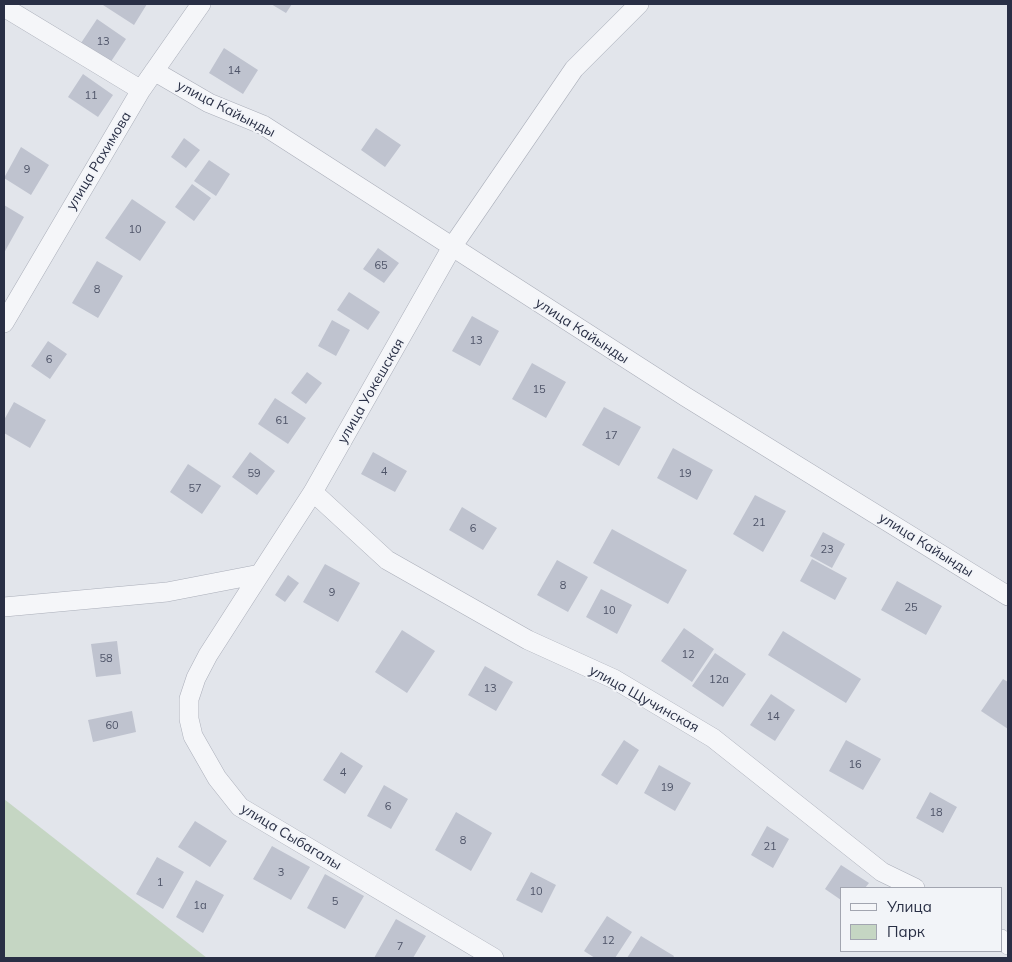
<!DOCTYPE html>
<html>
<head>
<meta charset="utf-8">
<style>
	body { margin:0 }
	#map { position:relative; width:1012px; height:962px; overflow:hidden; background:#e2e5eb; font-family:Mulish,sans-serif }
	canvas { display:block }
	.frame { position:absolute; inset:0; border:5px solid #292f45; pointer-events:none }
	.legend { position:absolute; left:840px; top:887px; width:162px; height:65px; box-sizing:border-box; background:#f2f4f8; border:1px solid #a2a5b0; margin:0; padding:6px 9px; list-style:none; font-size:15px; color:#292f45 }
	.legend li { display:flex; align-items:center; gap:10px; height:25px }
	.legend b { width:25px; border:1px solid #a2a5b0 }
</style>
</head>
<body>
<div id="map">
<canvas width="1012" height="962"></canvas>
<div class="frame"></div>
<ul class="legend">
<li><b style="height:6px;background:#f5f6f9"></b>Улица</li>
<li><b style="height:14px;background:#c5d6c3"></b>Парк</li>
</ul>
</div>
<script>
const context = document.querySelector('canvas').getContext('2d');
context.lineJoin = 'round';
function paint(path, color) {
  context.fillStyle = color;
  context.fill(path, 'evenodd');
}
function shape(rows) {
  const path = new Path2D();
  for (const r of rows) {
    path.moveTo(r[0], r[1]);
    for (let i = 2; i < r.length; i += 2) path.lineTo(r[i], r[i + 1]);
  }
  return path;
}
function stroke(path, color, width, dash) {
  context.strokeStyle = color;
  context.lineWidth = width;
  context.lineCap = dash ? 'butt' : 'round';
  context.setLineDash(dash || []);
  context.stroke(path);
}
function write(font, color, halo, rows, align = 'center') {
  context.font = font + ' Mulish,sans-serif';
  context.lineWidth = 4;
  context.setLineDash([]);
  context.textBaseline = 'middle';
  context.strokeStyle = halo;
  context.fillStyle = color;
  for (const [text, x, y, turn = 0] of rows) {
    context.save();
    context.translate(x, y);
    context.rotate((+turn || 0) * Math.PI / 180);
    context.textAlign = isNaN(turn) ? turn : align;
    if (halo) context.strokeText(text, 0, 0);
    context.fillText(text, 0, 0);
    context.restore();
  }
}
const green = shape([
	[4,799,207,958,4,958]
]);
const building = shape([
	[104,4,147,4,134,25,103,5],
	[271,4,292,4,286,13],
	[97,19,126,39,108,66,79,46],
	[224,48,258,70,243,94,209,73],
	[83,74,113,95,98,117,68,97],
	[376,128,401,145,385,167,361,150],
	[184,138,200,150,186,168,171,157],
	[21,147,49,165,31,195,4,178],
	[209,160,230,174,216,196,194,181],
	[192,184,211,198,194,221,175,207],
	[132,199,166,222,140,261,105,238],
	[4,205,24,217,4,253],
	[378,248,399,263,384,283,363,269],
	[97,261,123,276,98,318,72,303],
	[349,292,380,312,368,330,337,310],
	[472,316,499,331,480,366,452,351],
	[332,320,350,330,336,356,318,346],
	[48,341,67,354,50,379,31,366],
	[532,363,566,382,546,418,512,399],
	[307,372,322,383,306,404,291,393],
	[275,398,306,418,288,444,258,424],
	[14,402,46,420,30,448,4,433,4,420],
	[604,407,641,427,619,466,582,445],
	[673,448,713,470,697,500,657,478],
	[250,452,275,471,257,495,232,477],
	[373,452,407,471,395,492,361,474],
	[188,464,221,486,202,514,170,492],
	[755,495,786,511,763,552,733,534],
	[462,507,497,528,483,550,449,530],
	[612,529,687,570,668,604,593,563],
	[823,532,845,544,832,568,810,556],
	[812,559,847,578,835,600,800,581],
	[557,560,588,577,568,612,537,595],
	[325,564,360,583,338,622,303,602],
	[288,575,299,583,285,602,275,595],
	[897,581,942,606,926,635,881,610],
	[601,589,632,605,617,634,586,617],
	[684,628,714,649,692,682,661,661],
	[402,630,435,651,407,693,375,672],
	[783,631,861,679,846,703,768,655],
	[117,641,121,674,96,677,91,644],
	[715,653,746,674,723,707,692,686],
	[485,666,513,682,496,711,468,695],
	[1003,679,1008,682,1008,729,981,711],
	[771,694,795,710,775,741,750,725],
	[132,711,136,732,93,742,88,720],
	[624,740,639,750,617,785,601,775],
	[846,740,881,759,863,790,829,771],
	[341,752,363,766,345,794,323,780],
	[659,765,691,783,675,811,644,793],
	[384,785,408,799,391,829,367,816],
	[930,792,957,807,943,833,916,818],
	[456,812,492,833,471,871,435,850],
	[195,821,227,841,210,867,178,847],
	[767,826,789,839,773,868,751,855],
	[272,846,310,867,291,900,253,879],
	[157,857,184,872,163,909,136,894],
	[841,865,869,883,865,888,841,888,841,900,825,889],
	[531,872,556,885,542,913,516,900],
	[325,874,364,896,345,929,307,908],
	[196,880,224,895,203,933,176,917],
	[607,916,632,932,615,958,595,958,584,951],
	[396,919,426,936,413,958,374,958],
	[641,936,674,956,673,958,627,958]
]);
const minor = shape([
	[4,7,141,90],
	[154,71,209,103,263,125,686,397,1008,596],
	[4,323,141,90,201,4],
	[313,492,387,560,528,640,614,679,713,738,882,872,915,888],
	[260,574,208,655,196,678,189,699,189,719,193,736,217,778,240,807,494,958],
	[4,607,167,592,260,574,313,492,452,247,574,69,639,4],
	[1001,939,1008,945]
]);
const numberNames = [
	["13",103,42],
	["14",234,71],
	["11",91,96],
	["9",27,170],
	["10",135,230],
	["65",381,266],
	["8",97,290],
	["13",476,341],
	["6",49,360],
	["15",539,390],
	["61",282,421],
	["17",611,436],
	["4",384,472],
	["59",254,474],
	["19",685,474],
	["57",195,489],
	["21",759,523],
	["6",473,529],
	["23",827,550],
	["8",563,586],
	["9",332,593],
	["25",911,608],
	["10",609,611],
	["12",688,655],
	["58",106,659],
	["12а",719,680],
	["13",490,689],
	["14",773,717],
	["60",112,726],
	["16",855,765],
	["4",343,773],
	["19",667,788],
	["6",388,807],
	["18",936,813],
	["8",463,841],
	["21",770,847],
	["3",281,873],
	["1",160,883],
	["10",536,892],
	["5",335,902],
	["1а",200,906],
	["12",608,941],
	["7",400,947]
];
const streetNames = [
	["улица Кайынды",226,109,27],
	["улица Рахимова",99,161,-59],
	["улица Кайынды",582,331,33],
	["улица Уокешская",371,391,-60],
	["улица Кайынды",926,545,32],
	["улица Щучинская",644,699,29],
	["улица Сыбагалы",291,837,31]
];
paint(green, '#c5d6c3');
paint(building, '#bfc3cf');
stroke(minor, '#aaaeb9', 20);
stroke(minor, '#f5f6f9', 19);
write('11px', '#4e5468', null, numberNames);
write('14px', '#292f45', '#f2f4f8', streetNames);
</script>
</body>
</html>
